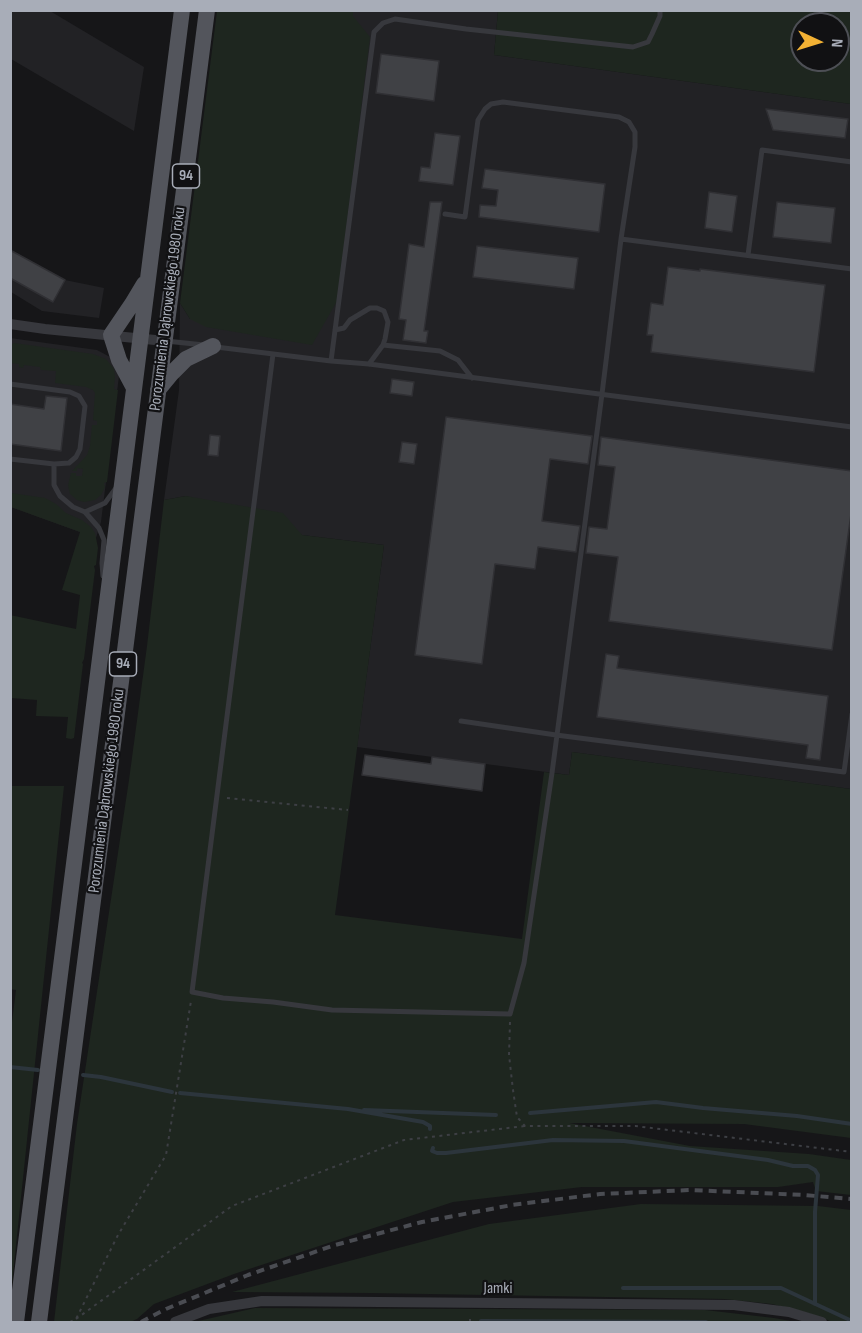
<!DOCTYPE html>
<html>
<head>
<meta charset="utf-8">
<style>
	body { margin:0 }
	#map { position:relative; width:862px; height:1333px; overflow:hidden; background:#161618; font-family:"Sofia Sans Condensed",sans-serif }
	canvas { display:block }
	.frame { position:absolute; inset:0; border:12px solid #a8adb8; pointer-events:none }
	.north { position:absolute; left:790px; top:12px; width:60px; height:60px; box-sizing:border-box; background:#111113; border:2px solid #4d4f55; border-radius:50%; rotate:94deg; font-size:16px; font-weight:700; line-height:24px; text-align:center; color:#a8adb8 }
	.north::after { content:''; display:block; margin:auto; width:21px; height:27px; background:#f2b134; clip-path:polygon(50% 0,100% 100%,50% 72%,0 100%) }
</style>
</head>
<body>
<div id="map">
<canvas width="862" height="1333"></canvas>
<div class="frame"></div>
<div class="north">N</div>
</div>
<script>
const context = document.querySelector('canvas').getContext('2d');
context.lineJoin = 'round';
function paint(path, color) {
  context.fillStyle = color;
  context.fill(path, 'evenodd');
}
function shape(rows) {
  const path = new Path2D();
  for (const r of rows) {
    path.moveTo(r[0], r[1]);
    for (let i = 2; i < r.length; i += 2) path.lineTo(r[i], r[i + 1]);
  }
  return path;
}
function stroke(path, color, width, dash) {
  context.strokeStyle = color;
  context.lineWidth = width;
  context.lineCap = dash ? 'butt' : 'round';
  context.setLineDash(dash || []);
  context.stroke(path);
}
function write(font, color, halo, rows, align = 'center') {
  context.font = font + ' "Sofia Sans Condensed",sans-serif';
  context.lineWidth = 4.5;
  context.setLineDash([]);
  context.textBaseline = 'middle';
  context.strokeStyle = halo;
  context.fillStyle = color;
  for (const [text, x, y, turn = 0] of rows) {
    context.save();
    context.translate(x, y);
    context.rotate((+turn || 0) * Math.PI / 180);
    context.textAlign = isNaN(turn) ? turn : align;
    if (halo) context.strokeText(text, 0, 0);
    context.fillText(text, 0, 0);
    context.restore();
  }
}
const built = shape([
	[11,10,50,11,144,67,134,131,11,59],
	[353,11,498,11,494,55,851,104,851,789,572,752,569,775,357,747,384,545,302,535,186,496,164,500,179,390,180,303,190,319,352,16],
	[11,250,65,280,104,288,99,318,42,311,11,292],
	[10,338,97,350,110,357,119,376,101,522,95,541,80,532,11,507]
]);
const green = shape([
	[217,11,353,11,353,16,370,37,337,301,312,345,206,327,190,319,180,303],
	[498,11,851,11,851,104,494,55],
	[802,24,838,24,838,60,802,60],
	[14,343,93,354,106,359,114,369,115,377,114,389,118,390,107,482,104,483,105,487,101,495,95,500,84,502,77,500,70,494,68,485,71,473,76,473,76,476,82,476,83,469,77,468,77,471,72,471,87,455,90,446,92,425,97,425,97,421,93,420,95,393,93,390,86,387,55,383,56,371,41,370,40,367,24,365,23,368,19,367,19,364,11,363,11,345],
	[11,493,45,498,56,504,66,513,82,520,91,527,95,533,98,548,96,565,94,566,95,570,84,659,82,663,83,664,74,738,71,739,66,738,68,717,36,716,37,700,11,698,10,615,76,629,80,595,62,590,80,532,11,507],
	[186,496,283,513,302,535,384,545,335,915,522,939,544,772,569,775,572,752,851,789,851,1138,744,1124,569,1123,690,1146,809,1154,851,1160,851,1195,816,1191,813,1182,778,1187,582,1187,453,1202,234,1274,154,1304,137,1319,130,1322,54,1322,77,1124,129,780,147,646,164,500],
	[11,786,64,786,11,1293,10,1038,16,990,10,989],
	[641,1204,818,1206,851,1210,851,1322,833,1322,808,1313,772,1304,724,1299,369,1293,232,1292,489,1224],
	[255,1308,705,1310,774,1318,796,1322,194,1322]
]);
const stream = shape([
	[10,1067,38,1070],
	[83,1075,101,1077,172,1092],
	[180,1093,348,1109,423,1122,430,1126,430,1129],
	[364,1110,496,1115],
	[530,1113,656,1102,703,1108,797,1116,852,1124],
	[433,1148,432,1151,437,1153,446,1153,553,1140,624,1141,768,1160,793,1166,808,1166,815,1170,818,1175,815,1212,815,1304],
	[623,1288,781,1288,852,1321],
	[481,1321,706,1322]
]);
const building = shape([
	[381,54,439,61,434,101,376,93,381,54],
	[766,109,848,119,845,138,773,130,766,109],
	[435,133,460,136,453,185,419,181,421,167,430,168,435,133],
	[485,169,605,184,599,232,479,217,480,205,496,206,498,190,482,188,485,169],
	[709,192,737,196,732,232,705,228,709,192],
	[430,202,442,202,424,331,428,331,426,343,403,340,406,320,399,319,409,244,424,247,430,202],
	[777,202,835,208,831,243,773,237,777,202],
	[477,246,578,258,574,289,473,277,477,246],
	[10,250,65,280,53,302,10,278,10,250],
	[668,267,700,271,700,269,825,285,814,372,651,352,653,335,647,335,651,303,663,305,668,267],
	[392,379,414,382,412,396,390,393,392,379],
	[46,396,67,398,61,451,10,444,10,404,44,409,46,396],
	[446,417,592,436,588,464,550,459,542,521,580,526,576,552,538,547,535,569,495,564,482,664,415,655,446,417],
	[210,435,220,436,218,456,208,455,210,435],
	[601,437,852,471,852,507,832,650,609,621,618,557,586,553,589,527,607,529,615,467,598,465,601,437],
	[402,442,417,444,414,464,399,462,402,442],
	[606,654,619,656,617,668,828,696,820,760,806,758,808,745,597,717,606,654],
	[365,755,431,764,432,757,485,764,482,791,362,775,365,755]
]);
const path = shape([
	[227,798,348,810],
	[510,1022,509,1055,513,1090,517,1117,525,1126,635,1126,852,1152],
	[76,1319,232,1206,404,1140,525,1126],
	[70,1322,76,1319,118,1235,166,1155,191,1001],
	[470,1322,470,1316]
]);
const service = shape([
	[445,214,465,217,478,120,485,109,491,104,503,102,619,117,629,122,635,132,635,147,621,239,852,269],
	[748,255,762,150,852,162],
	[335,330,344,328,350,320,370,308,377,308,384,311,388,322,385,339,383,345,369,364],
	[166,341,204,345],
	[383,345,440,351,458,360,472,378],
	[216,347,331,361,369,364,852,427],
	[273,354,192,992,223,998,273,1002,332,1010,510,1014,524,963,552,773,602,394,621,239],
	[331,361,374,32,383,23,395,19,466,29,633,47,648,42,652,34,660,16,660,10],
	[10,384,70,392,79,396,85,406,80,449,76,457,69,463,54,464],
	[10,459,54,464,54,485,60,496,73,507,85,512,99,528,104,540,102,563,103,576],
	[85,512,105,503,116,488],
	[461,721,556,735,844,772,852,714]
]);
const minor = shape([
	[10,324,45,329,165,341],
	[175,1322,209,1309,262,1301,734,1305,789,1312,822,1322]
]);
const primary = shape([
	[134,388,119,360,111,335,132,304,144,284],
	[158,390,172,373,186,359,213,346],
	[16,1322,182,10],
	[39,1322,207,10]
]);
const rail = shape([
	[141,1322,166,1309,248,1275,335,1245,422,1222,512,1205,600,1194,691,1190,804,1195,852,1199]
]);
const shields = [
	[186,176,27],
	[123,664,27]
];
const shieldNames = [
	["94",186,176],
	["94",123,664]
];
const streetNames = [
	["Porozumienia Dąbrowskiego 1980 roku",168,309,-83],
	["Porozumienia Dąbrowskiego 1980 roku",107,791,-83],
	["Jamki",498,1289]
];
paint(built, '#222225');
paint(green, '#1e261f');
stroke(stream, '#2c353c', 4);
paint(building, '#404145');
stroke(building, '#303034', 1.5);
stroke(path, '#3d3f44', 2, [3, 4.5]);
stroke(service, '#37383d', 5);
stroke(minor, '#37383d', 10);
stroke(primary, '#53555c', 16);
stroke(rail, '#4a4c52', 4, [8, 6]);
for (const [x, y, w] of shields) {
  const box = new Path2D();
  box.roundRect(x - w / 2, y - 12, w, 24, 4.5);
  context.fillStyle = '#111113';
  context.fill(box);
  stroke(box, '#a8adb8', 1.5);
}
write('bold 15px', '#a8adb8', null, shieldNames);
write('16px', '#a8adb8', '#111113', streetNames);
</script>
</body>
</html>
